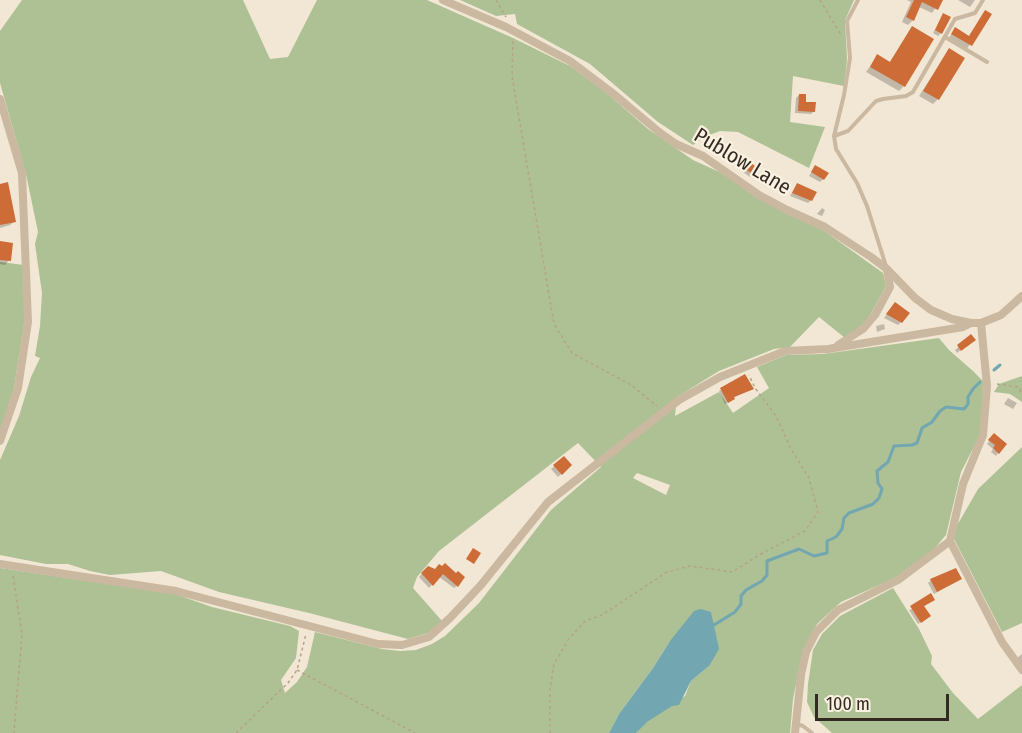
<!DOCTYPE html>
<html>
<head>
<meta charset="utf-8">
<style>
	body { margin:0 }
	#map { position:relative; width:1022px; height:733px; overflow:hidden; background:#f2e7d4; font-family:"Fira Sans Condensed",sans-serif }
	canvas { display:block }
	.scale { position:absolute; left:815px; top:694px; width:134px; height:27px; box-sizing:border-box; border:3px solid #332a24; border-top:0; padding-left:8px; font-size:18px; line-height:21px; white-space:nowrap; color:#332a24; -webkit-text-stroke:4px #faf1e0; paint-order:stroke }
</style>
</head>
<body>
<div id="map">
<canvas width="1022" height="733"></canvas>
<div class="scale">100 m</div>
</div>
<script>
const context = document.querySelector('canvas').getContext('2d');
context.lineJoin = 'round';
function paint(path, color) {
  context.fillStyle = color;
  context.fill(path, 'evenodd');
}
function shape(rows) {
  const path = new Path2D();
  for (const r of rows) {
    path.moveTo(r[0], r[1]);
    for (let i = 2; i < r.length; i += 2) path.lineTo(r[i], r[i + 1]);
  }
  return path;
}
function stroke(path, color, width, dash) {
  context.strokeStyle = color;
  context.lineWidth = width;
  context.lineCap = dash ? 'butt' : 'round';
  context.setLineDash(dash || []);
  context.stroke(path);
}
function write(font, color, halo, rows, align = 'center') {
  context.font = font + ' "Fira Sans Condensed",sans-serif';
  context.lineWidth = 4.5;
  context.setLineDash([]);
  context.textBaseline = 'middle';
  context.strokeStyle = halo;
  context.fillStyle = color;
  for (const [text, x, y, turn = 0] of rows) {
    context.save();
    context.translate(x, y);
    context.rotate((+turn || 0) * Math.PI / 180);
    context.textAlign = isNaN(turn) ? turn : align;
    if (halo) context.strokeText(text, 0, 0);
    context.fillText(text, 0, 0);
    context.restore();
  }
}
const green = shape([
	[22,0,243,0,270,59,288,57,317,0,427,0,513,38,570,66,609,95,648,129,693,160,726,175,783,212,823,230,883,273,886,286,867,321,845,338,819,317,790,347,774,349,719,371,677,397,675,416,719,392,733,413,769,388,757,367,786,355,823,354,939,338,949,350,973,371,983,381,982,420,980,435,961,472,946,535,934,549,895,578,841,602,817,624,803,650,793,699,790,733,636,733,646,722,685,696,691,681,709,666,670,641,653,668,619,714,609,733,0,733,0,568,175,594,212,607,290,626,299,631,296,658,281,680,285,693,297,682,307,667,315,632,382,649,400,651,416,650,432,644,445,636,479,603,551,510,601,467,578,443,439,551,417,577,413,588,442,621,428,633,408,639,309,613,219,592,161,571,110,575,90,571,68,564,46,564,0,555,0,460,19,416,31,377,40,358,35,356,40,326,42,293,35,244,38,232,26,174,0,83,0,31],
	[637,473,670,485,666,495,633,478],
	[460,0,854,0,845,20,847,60,844,86,793,76,790,122,825,127,809,168,738,132,720,131,704,137,693,145,658,122,590,64,517,24,515,14,496,16],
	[0,262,24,265,24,324,14,388,0,431],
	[1022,376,1022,402,1010,394,994,392,999,384],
	[1022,447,1022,623,1002,632,954,539,955,529,978,489],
	[893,588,919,629,932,656,931,664,953,693,978,719,1022,685,1022,733,832,733,814,717,807,702,808,684,813,650,822,634,840,616]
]);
const water = shape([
	[701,609,711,612,719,649,709,666,691,681,679,705,672,706,647,722,636,733,609,733,619,714,653,668,670,641,694,611]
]);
const shadow = shape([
	[907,0,941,0,932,13,919,7,913,20,908,25,902,22,911,2],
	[958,0,975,0,970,7],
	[986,12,990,15,966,50,948,39,955,29,968,37],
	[943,15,941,33,938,36,933,33],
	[912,28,904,86,899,91,866,72,877,56,889,63],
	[949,50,938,99,933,104,919,96],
	[799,95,804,103,814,111,811,114,795,113,796,98],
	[743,164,757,169,750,177,739,169],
	[815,166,823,179,820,182,809,176],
	[797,184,811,200,808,203,790,196],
	[0,185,15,221,10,225,0,228],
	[822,208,825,210,822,216,817,214],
	[0,243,9,260,5,265,0,264],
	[892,307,901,322,898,325,884,318],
	[884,324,885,329,877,332,876,326],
	[971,336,971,342,957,353,955,350],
	[745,376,752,389,733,398,731,401,725,404,719,391],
	[1008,398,1017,403,1013,409,1004,404],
	[994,435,998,453,996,456,991,452,993,449,987,444],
	[564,458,570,465,558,477,551,469],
	[428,567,435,571,442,568,457,586,454,588,439,577,429,588,419,577],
	[960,579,934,594,928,583,931,580],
	[931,602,923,607,926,618,918,624,909,610],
	[1022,654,1022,666,1017,658]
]);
const stream = shape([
	[994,370,1000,365],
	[714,625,735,612,741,604,741,596,746,590,762,581,767,575,767,561,799,549,814,556,827,553,827,541,836,537,842,529,844,518,849,513,873,504,879,498,882,489,878,483,877,471,888,462,894,446,912,445,917,443,922,428,932,422,940,411,946,407,964,409,968,404,968,397,973,389,980,382]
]);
const building = shape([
	[914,0,943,0,938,10,922,2,914,21,906,17],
	[985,10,992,14,972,46,951,34,955,27,969,36],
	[943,13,951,17,942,34,935,30],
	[912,26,934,39,905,87,870,67,877,54,890,62],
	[949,48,965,58,939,100,923,91],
	[799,94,806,94,806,102,816,102,815,112,798,111],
	[746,159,759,169,754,175,741,166],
	[815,165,829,173,824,180,811,172],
	[8,182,16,222,0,225,0,184],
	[797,183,817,192,812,201,792,193],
	[0,241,13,243,11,261,0,260],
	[895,302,910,313,902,323,886,314],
	[971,334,976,340,961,351,957,345],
	[745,374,754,389,734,397,735,399,728,403,720,388],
	[994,433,1007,444,999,454,993,448,995,445,988,440],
	[564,456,572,465,562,475,553,465],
	[473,548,481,553,474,564,466,559],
	[445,563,456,573,458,571,465,577,458,587,443,574,433,586,421,573,428,566,435,569,439,564,442,566],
	[956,568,962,579,937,592,930,579],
	[931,593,935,600,924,606,931,616,921,623,910,606]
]);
const path = shape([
	[496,0,506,17],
	[820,0,841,35],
	[513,41,512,76,554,324,572,353,631,385,657,406],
	[997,384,1018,387,1022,394],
	[13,576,22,634,14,733],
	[297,670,415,733],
	[236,733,288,683,297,670,306,634],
	[550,733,550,690,554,664,568,640,585,621,602,615,667,572,690,566,732,572,761,554,805,531,818,512,809,478,791,449,776,416,755,388,749,375]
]);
const service = shape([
	[858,0,847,21,850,58,844,95,834,136,836,149,857,183,867,206,886,266],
	[945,37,987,62],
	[834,136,848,131,876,101,883,99,906,96,913,92,955,19,975,13,983,0],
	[797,724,803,726,812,733]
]);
const minor = shape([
	[443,0,506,27,570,61,615,95,659,132,676,144,703,156,759,195,787,210,825,227,871,257,887,269,915,298,931,310,952,319,971,323,981,323,1001,315,1022,296],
	[0,99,22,173,28,322,18,388,0,441],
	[838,345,863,329,875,315,890,287,887,270],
	[950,541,1002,642,1022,670],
	[0,564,176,591,378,644,402,645,429,637,450,618,481,585,548,502,679,400,720,377,785,351,828,349,963,327,971,323],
	[795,733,801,675,806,652,816,632,838,610,898,580,950,541,963,484,983,435,987,386,981,323]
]);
const streetNames = [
	["Publow Lane",742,162,31]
];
paint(green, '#adc194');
paint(water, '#72a6b0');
paint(shadow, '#0003');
stroke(stream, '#72a6b0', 3);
paint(building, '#cd6c37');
stroke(path, '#b6a28a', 1.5, [3, 3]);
stroke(service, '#cab8a0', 4);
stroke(minor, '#cab8a0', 8);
write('21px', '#332a24', '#faf1e0', streetNames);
</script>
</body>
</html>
